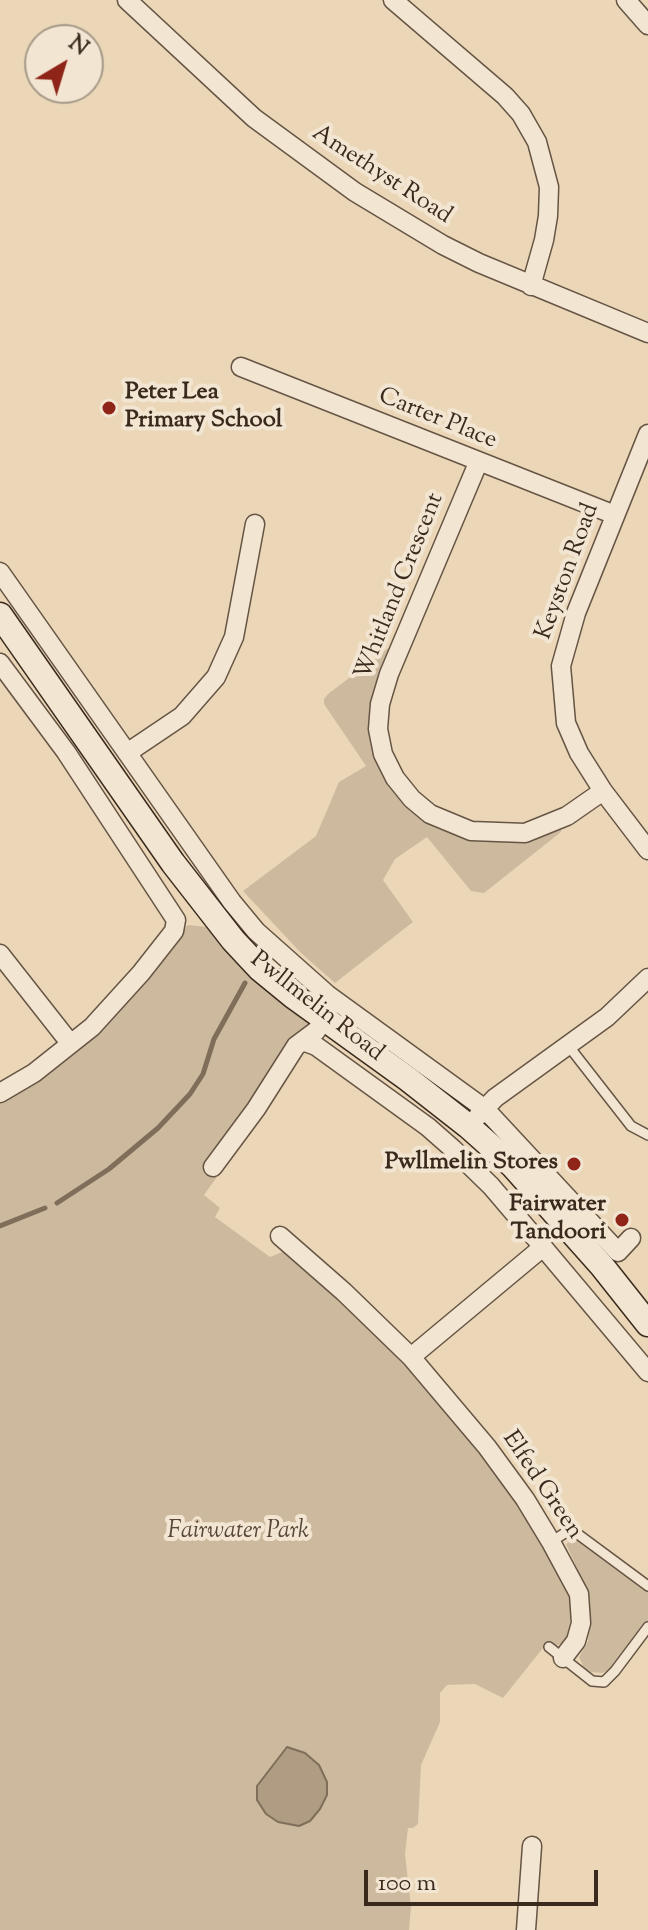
<!DOCTYPE html>
<html>
<head>
<meta charset="utf-8">
<style>
	body { margin:0 }
	#map { position:relative; width:648px; height:1930px; overflow:hidden; background:#ebd7b8; font-family:"Sorts Mill Goudy",serif }
	canvas { display:block }
	.north { position:absolute; left:24px; top:24px; width:80px; height:80px; box-sizing:border-box; background:#f2e5d1; border:2px solid #a89a89; border-radius:50%; rotate:38deg; font-size:22px; font-weight:700; line-height:32px; text-align:center; color:#3a2a1d }
	.north::after { content:''; display:block; margin:auto; width:28px; height:36px; background:#8f2418; clip-path:polygon(50% 0,100% 100%,50% 72%,0 100%) }
	.scale { position:absolute; left:364px; top:1870px; width:234px; height:36px; box-sizing:border-box; border:4px solid #3a2a1d; border-top:0; padding-left:10px; font-size:24px; line-height:28px; white-space:nowrap; color:#3a2a1d; -webkit-text-stroke:6px #f2e5d1; paint-order:stroke }
</style>
</head>
<body>
<div id="map">
<canvas width="648" height="1930"></canvas>
<div class="north">N</div>
<div class="scale">100 m</div>
</div>
<script>
const context = document.querySelector('canvas').getContext('2d');
context.lineJoin = 'round';
function paint(path, color) {
  context.fillStyle = color;
  context.fill(path, 'evenodd');
}
function shape(rows) {
  const path = new Path2D();
  for (const r of rows) {
    path.moveTo(r[0], r[1]);
    for (let i = 2; i < r.length; i += 2) path.lineTo(r[i], r[i + 1]);
  }
  return path;
}
function stroke(path, color, width, dash) {
  context.strokeStyle = color;
  context.lineWidth = width;
  context.lineCap = dash ? 'butt' : 'round';
  context.setLineDash(dash || []);
  context.stroke(path);
}
function write(font, color, halo, rows, align = 'center') {
  context.font = font + ' "Sorts Mill Goudy",serif';
  context.lineWidth = 8;
  context.setLineDash([]);
  context.textBaseline = 'middle';
  context.strokeStyle = halo;
  context.fillStyle = color;
  for (const [text, x, y, turn = 0] of rows) {
    context.save();
    context.translate(x, y);
    context.rotate((+turn || 0) * Math.PI / 180);
    context.textAlign = isNaN(turn) ? turn : align;
    if (halo) context.strokeText(text, 0, 0);
    context.fillText(text, 0, 0);
    context.restore();
  }
}
const green = shape([
	[407,634,378,729,412,799,472,831,561,819,561,832,484,893,471,891,427,837,395,859,383,880,413,922,335,983,301,953,243,891,316,836,339,782,366,766,324,704,324,699,328,694],
	[188,925,207,927,238,960,306,1018,310,1025,212,1169,219,1174,204,1195,220,1208,215,1217,270,1257,287,1250,395,1347,487,1456,564,1577,573,1605,567,1640,555,1647,547,1643,503,1698,475,1684,447,1685,440,1693,440,1722,421,1765,418,1824,413,1828,408,1828,405,1854,411,1907,409,1930,0,1930,0,1093,34,1073],
	[575,1538,648,1591,648,1620,611,1669,602,1673,591,1672,584,1668,579,1657,588,1641,590,1610,588,1592,566,1544]
]);
const water = shape([
	[287,1747,305,1753,319,1765,327,1782,327,1795,320,1809,310,1821,299,1826,278,1822,266,1814,257,1800,257,1786,287,1747]
]);
const stream = shape([
	[57,1203,109,1169,158,1128,190,1094,203,1074,214,1039,245,983],
	[0,1226,45,1208]
]);
const lane = shape([
	[567,1044,631,1126,648,1135],
	[551,1542,571,1529,648,1586],
	[549,1647,592,1681,604,1682,615,1671,648,1627]
]);
const street = shape([
	[127,0,254,118,355,192,443,245,479,263,648,333],
	[393,0,505,96,521,114,537,142,549,187,548,216,544,240,531,286],
	[626,0,648,25],
	[241,367,615,515],
	[648,434,576,613,561,666,566,723,579,753,603,791,648,850],
	[478,463,389,674,380,704,378,729,383,754,395,778,412,799,430,814,471,831,525,833,567,816,603,791],
	[0,572,232,902,256,931,328,995,485,1109,618,1252,631,1238],
	[0,663,66,752,176,920,174,931,141,973,92,1027,34,1073,0,1093],
	[127,753,182,716,216,677,234,637,255,524],
	[0,954,70,1043],
	[305,1042,316,1046,428,1127,453,1149,491,1186,543,1247,648,1372],
	[478,1116,495,1098,607,1017,648,978],
	[213,1167,256,1109,296,1046,316,1031,325,1019],
	[280,1236,344,1292,411,1357,487,1447,525,1499,551,1542,579,1594,581,1623,576,1641,563,1658],
	[411,1357,543,1247],
	[526,1930,532,1846]
]);
const secondary = shape([
	[0,615,173,863,233,940,260,969,293,996,408,1079,468,1126,513,1166,602,1266,648,1324]
]);
const markers = [
	[109,408,8,"#8f2418"],
	[574,1164,8,"#8f2418"],
	[622,1220,8,"#8f2418"]
];
const streetNames = [
	["Amethyst Road",381,176,33],
	["Carter Place",437,420,22],
	["Keyston Road",569,572,-70],
	["Whitland Crescent",401,587,-68],
	["Pwllmelin Road",316,1008,38],
	["Elfed Green",541,1486,56]
];
const poiNames = [
	["Peter Lea",125,394,"left"],
	["Primary School",125,422,"left"],
	["Pwllmelin Stores",558,1164],
	["Fairwater",606,1206],
	["Tandoori",606,1234]
];
const parkNames = [
	["Fairwater Park",238,1533]
];
paint(green, '#cdba9e');
paint(water, '#af9c83');
stroke(water, '#806e5a', 2);
stroke(stream, '#806e5a', 5);
stroke(lane, '#654', 12);
stroke(street, '#654', 21);
stroke(secondary, '#3a2a1d', 27);
stroke(lane, '#f2e5d1', 9);
stroke(street, '#f2e5d1', 18);
stroke(secondary, '#f2e5d1', 24);
for (const [x, y, r, color] of markers) {
  const dot = new Path2D();
  dot.arc(x, y, r, 0, 2 * Math.PI);
  context.fillStyle = color;
  context.fill(dot);
  stroke(dot, '#f2e5d1', 3);
}
write('24px', '#3a2a1d', '#f2e5d1', streetNames);
write('bold 24px', '#3a2a1d', '#f2e5d1', poiNames, 'right');
write('italic 24px', '#574737', '#f2e5d1', parkNames);
</script>
</body>
</html>
